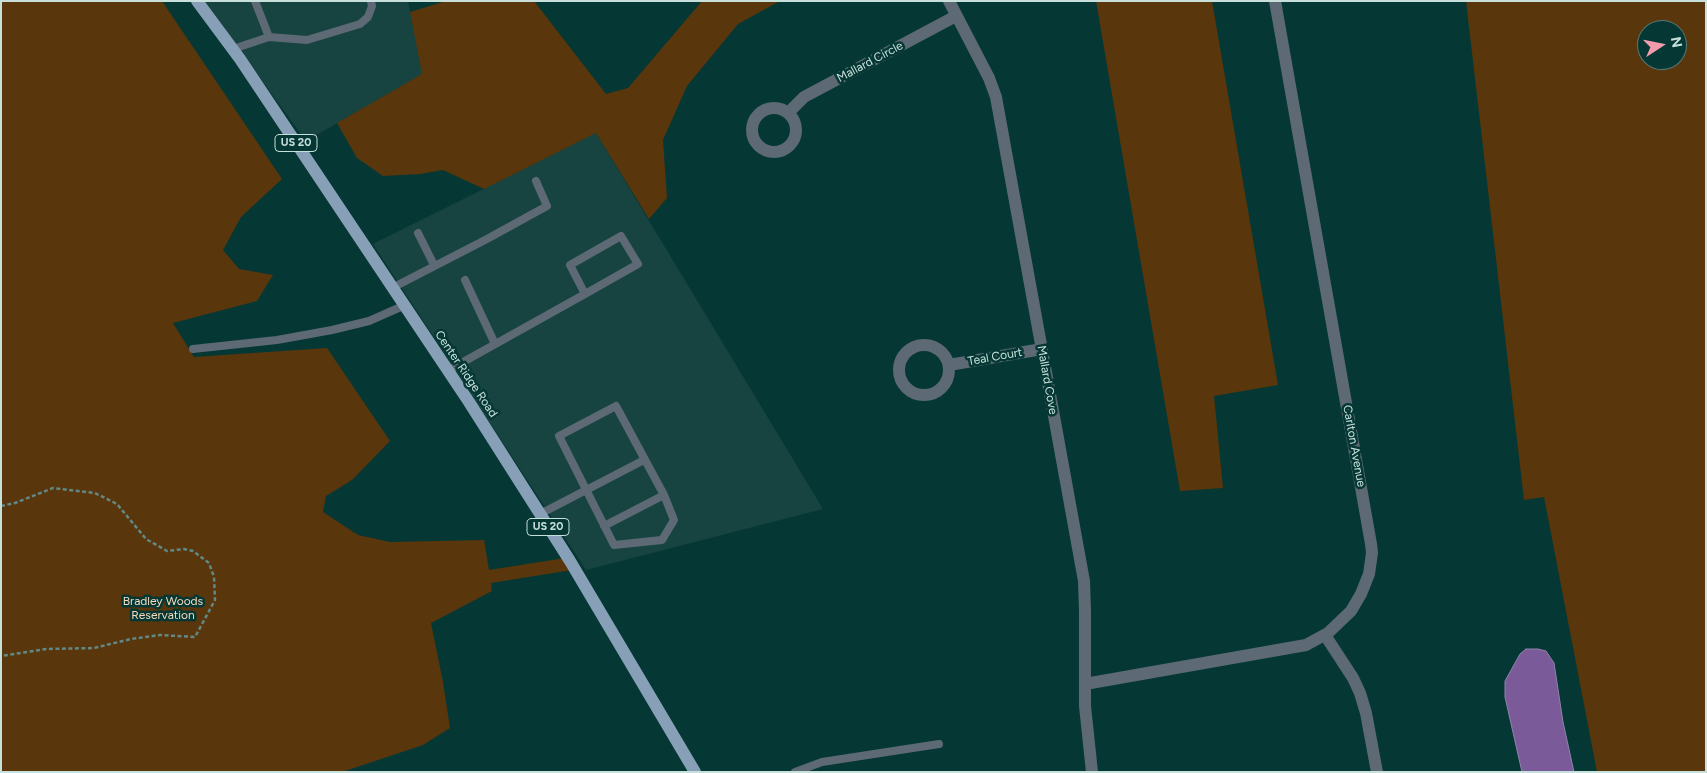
<!DOCTYPE html>
<html>
<head>
<meta charset="utf-8">
<style>
	body { margin:0 }
	#map { position:relative; width:1707px; height:773px; overflow:hidden; background:#053834; font-family:Figtree,sans-serif }
	canvas { display:block }
	.frame { position:absolute; inset:0; border:2px solid #c8e0dc; pointer-events:none }
	.north { position:absolute; left:1637px; top:20px; width:50px; height:50px; box-sizing:border-box; background:#053834; border:1px solid #537b77; border-radius:50%; rotate:79deg; font-size:14px; font-weight:700; line-height:20px; text-align:center; color:#c8e0dc }
	.north::after { content:''; display:block; margin:auto; width:18px; height:22px; background:#f39aac; clip-path:polygon(50% 0,100% 100%,50% 72%,0 100%) }
</style>
</head>
<body>
<div id="map">
<canvas width="1707" height="773"></canvas>
<div class="frame"></div>
<div class="north">N</div>
</div>
<script>
const context = document.querySelector('canvas').getContext('2d');
context.lineJoin = 'round';
function paint(path, color) {
  context.fillStyle = color;
  context.fill(path, 'evenodd');
}
function shape(rows) {
  const path = new Path2D();
  for (const r of rows) {
    if (r.length === 3) {
      path.moveTo(r[0] + r[2], r[1]);
      path.arc(r[0], r[1], r[2], 0, 2 * Math.PI);
      continue;
    }
    path.moveTo(r[0], r[1]);
    for (let i = 2; i < r.length; i += 2) path.lineTo(r[i], r[i + 1]);
  }
  return path;
}
function stroke(path, color, width, dash) {
  context.strokeStyle = color;
  context.lineWidth = width;
  context.lineCap = dash ? 'butt' : 'round';
  context.setLineDash(dash || []);
  context.stroke(path);
}
function write(font, color, halo, rows, align = 'center') {
  context.font = font + ' Figtree,sans-serif';
  context.lineWidth = 5;
  context.setLineDash([]);
  context.textBaseline = 'middle';
  context.strokeStyle = halo;
  context.fillStyle = color;
  for (const [text, x, y, turn = 0] of rows) {
    context.save();
    context.translate(x, y);
    context.rotate((+turn || 0) * Math.PI / 180);
    context.textAlign = isNaN(turn) ? turn : align;
    if (halo) context.strokeText(text, 0, 0);
    context.fillText(text, 0, 0);
    context.restore();
  }
}
const built = shape([
	[204,1,408,1,423,74,306,141],
	[596,133,823,509,586,570,373,244]
]);
const green = shape([
	[1,1,162,1,282,179,241,217,223,250,239,269,273,275,257,301,173,323,194,357,327,348,390,441,352,480,326,496,323,512,358,535,390,542,484,540,489,570,565,558,572,570,491,583,492,591,431,623,443,682,450,728,423,745,342,772,1,772],
	[446,1,534,1,606,94,628,88,702,1,780,1,738,24,687,86,663,140,667,198,649,219,596,133,484,189,443,170,420,174,383,176,357,158,337,123,422,74,410,12],
	[1096,1,1212,1,1278,385,1214,396,1223,488,1180,491],
	[1466,1,1706,1,1706,772,1597,772,1544,497,1524,500],
	[1647,30,1677,30,1677,60,1647,60]
]);
const water = shape([
	[1526,649,1538,649,1546,651,1554,663,1563,722,1574,772,1522,772,1505,697,1505,681,1520,654,1526,649]
]);
const path = shape([
	[1,506,15,503,53,488,95,493,117,504,146,539,167,551,184,549,193,551,209,563,214,577,215,600,195,637,160,635,131,639,94,648,46,649,1,656]
]);
const lane = shape([
	[255,1,269,37],
	[233,49,269,37,307,40,360,24,368,17,372,6,371,1],
	[418,233,434,265],
	[465,280,495,344],
	[392,288,487,239,547,206,536,181],
	[193,349,277,340,332,330,369,321,403,306],
	[447,371,585,294,638,264,621,236,570,265,585,294],
	[616,406,664,495,674,520,662,540,614,545,559,436,616,406],
	[540,514,644,460],
	[604,526,664,495],
	[795,772,822,762,939,744]
]);
const street = shape([
	[949,1,989,78,996,97,1084,581,1085,610,1085,706,1092,772],
	[774,130,22],
	[788,113,804,97,956,16],
	[924,370,25],
	[949,365,1042,349],
	[1325,635,1353,678,1360,693,1366,713,1377,772],
	[1085,684,1306,645,1328,633,1351,611,1361,594,1369,574,1372,553,1371,544,1275,1]
]);
const primary = shape([
	[197,1,240,59,469,402,570,561,695,772]
]);
const shields = [
	[296,143,42],
	[548,527,42]
];
const shieldNames = [
	["US 20",296,143],
	["US 20",548,527]
];
const streetNames = [
	["Mallard Circle",870,62,-28],
	["Teal Court",995,357,-10],
	["Center Ridge Road",466,374,56],
	["Mallard Cove",1047,380,80],
	["Carlton Avenue",1354,446,80]
];
const parkNames = [
	["Bradley Woods",163,601],
	["Reservation",163,615]
];
paint(built, '#174440');
paint(green, '#59360b');
paint(water, '#7a5a98');
stroke(water, '#9182ac', 1);
stroke(path, '#618884', 2.5, [4, 2.5]);
stroke(lane, '#5d6974', 8);
stroke(street, '#5d6974', 12);
stroke(primary, '#88a0b7', 12);
for (const [x, y, w] of shields) {
  const box = new Path2D();
  box.roundRect(x - w / 2, y - 8.5, w, 17, 4);
  context.fillStyle = '#053834';
  context.fill(box);
  stroke(box, '#c8e0dc', 1);
}
write('bold 11px', '#c8e0dc', null, shieldNames);
write('12px', '#c8e0dc', '#053834', streetNames);
write('12px', '#f8dabc', '#053834', parkNames);
</script>
</body>
</html>
